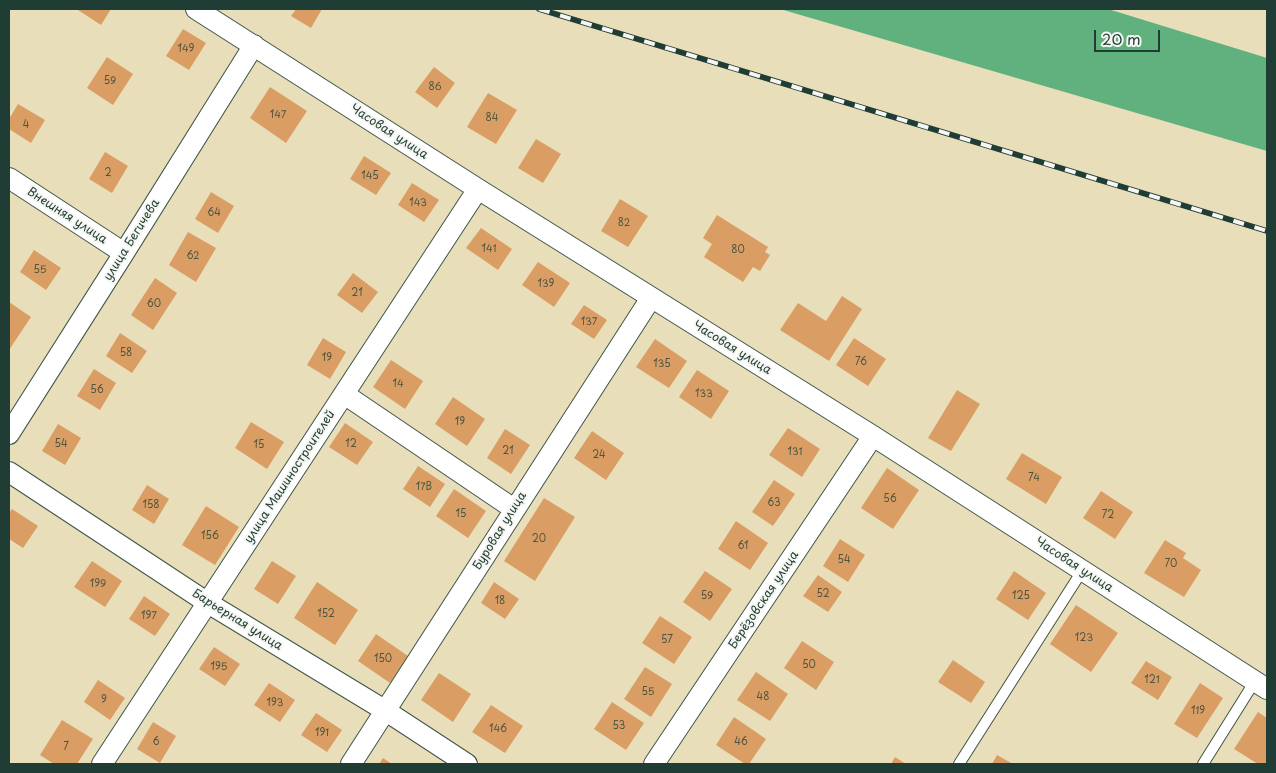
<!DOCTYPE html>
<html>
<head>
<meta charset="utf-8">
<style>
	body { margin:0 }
	#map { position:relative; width:1276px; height:773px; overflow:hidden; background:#e8deb9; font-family:"Playpen Sans",sans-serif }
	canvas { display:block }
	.frame { position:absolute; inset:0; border:10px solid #1f3d34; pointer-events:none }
	.scale { position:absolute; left:1094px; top:30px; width:66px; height:22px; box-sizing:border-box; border:2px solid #1f3d34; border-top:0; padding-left:6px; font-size:15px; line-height:18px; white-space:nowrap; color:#1f3d34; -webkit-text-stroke:4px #f6f6f2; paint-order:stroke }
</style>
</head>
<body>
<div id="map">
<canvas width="1276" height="773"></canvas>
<div class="frame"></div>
<div class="scale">20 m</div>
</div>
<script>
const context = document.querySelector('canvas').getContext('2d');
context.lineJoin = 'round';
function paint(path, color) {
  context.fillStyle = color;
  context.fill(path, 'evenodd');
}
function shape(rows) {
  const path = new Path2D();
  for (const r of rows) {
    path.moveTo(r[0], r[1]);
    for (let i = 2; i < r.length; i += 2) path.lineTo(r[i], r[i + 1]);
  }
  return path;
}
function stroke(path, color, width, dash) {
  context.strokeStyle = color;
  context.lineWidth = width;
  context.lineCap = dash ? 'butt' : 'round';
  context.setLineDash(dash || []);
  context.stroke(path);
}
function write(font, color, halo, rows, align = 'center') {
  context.font = font + ' "Playpen Sans",sans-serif';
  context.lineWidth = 4;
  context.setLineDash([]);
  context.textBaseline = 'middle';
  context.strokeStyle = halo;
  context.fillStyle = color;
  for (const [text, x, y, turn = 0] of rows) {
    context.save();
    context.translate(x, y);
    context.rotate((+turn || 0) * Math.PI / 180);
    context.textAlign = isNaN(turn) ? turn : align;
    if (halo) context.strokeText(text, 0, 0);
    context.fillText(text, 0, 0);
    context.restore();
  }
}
const forest = shape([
	[780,9,1108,9,1267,58,1267,151]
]);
const building = shape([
	[79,9,111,9,101,25,78,10],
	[296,9,322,9,311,28,291,16],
	[183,29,206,43,189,70,166,56],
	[107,57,133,74,113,105,87,88],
	[434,67,455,83,437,108,415,92],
	[270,87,307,111,286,143,250,118],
	[488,93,517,110,496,144,467,127],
	[18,104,45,120,31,143,9,129,9,119],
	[536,139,561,154,543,183,518,168],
	[105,152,128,166,112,193,89,179],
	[364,156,391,173,376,195,350,179],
	[412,183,439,200,424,222,398,205],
	[211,192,234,206,218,233,195,219],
	[620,199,648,216,628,247,601,231],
	[717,215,768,247,765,252,770,255,760,271,753,267,743,282,704,257,712,244,703,238],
	[481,228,512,249,498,270,466,248],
	[188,232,216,248,196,282,169,265],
	[34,250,61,268,46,290,20,272],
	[538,262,570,283,554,307,522,285],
	[353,273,378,292,362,313,337,295],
	[155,278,177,293,153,330,131,315],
	[842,296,862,309,829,361,780,330,798,303,826,321],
	[9,302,31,317,9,350],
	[584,305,607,320,594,339,571,324],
	[120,333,147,351,132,373,106,356],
	[323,338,346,352,330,379,307,365],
	[854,338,886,359,868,386,836,365],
	[655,339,687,361,669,388,636,367],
	[391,360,423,381,405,409,373,387],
	[94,369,116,383,100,410,77,396],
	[697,370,729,391,711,419,679,397],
	[957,390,980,404,951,451,928,438],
	[453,397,485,419,467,446,435,424],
	[251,422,284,442,267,469,235,448],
	[345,423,373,442,357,465,329,447],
	[58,424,81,438,65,465,42,451],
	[788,428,820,449,802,477,769,455],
	[505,429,530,445,511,474,487,458],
	[592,431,624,453,606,480,574,458],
	[1022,453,1062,477,1046,504,1006,479],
	[418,466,445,484,430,507,403,489],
	[887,468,919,490,893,529,861,508],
	[774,480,795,494,773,526,752,512],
	[147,485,169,499,154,524,132,510],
	[454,489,486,511,468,538,436,516],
	[1101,491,1133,512,1115,539,1083,518],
	[544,498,575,517,535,581,504,561],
	[206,506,239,527,215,565,182,545],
	[12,509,38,526,23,548,9,539,9,513],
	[736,521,768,543,750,570,718,549],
	[840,539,865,555,848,582,823,566],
	[1165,540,1186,553,1183,558,1201,570,1184,597,1144,573],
	[92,561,122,581,105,607,74,587],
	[272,561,296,576,278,604,254,589],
	[705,571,732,589,710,621,683,602],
	[1014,571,1046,593,1028,620,996,599],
	[818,575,842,592,828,612,803,596],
	[317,582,358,610,335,645,294,618],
	[494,582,519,599,505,619,481,603],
	[144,596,170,614,155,636,129,619],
	[1076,605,1118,633,1091,672,1050,644],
	[660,616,692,637,674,664,642,643],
	[376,634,408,656,390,683,358,661],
	[802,641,834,662,816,690,784,668],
	[214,647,240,664,225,686,199,669],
	[953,660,985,682,971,703,938,682],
	[1146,661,1172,677,1158,700,1131,683],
	[645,667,672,684,651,717,624,699],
	[756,672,788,694,770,721,737,700],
	[439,673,471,694,453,722,421,700],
	[98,680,125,698,110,720,84,702],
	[269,683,295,700,280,722,254,705],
	[1200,683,1223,698,1197,738,1174,724],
	[612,702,644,723,626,750,594,729],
	[491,705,523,726,505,753,472,732],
	[1258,712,1267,718,1267,764,1258,764,1234,749],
	[316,713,342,730,327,752,301,735],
	[734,717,766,739,749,764,745,764,716,745],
	[62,720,93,739,77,764,54,764,40,755],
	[153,722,176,736,160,763,137,749],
	[997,755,1013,764,992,764],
	[895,757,906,764,891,764],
	[383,758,392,764,379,764]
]);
const lane = shape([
	[959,764,1082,571],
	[1203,764,1255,681]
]);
const street = shape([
	[196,9,478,189,873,436,1267,689],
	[9,178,124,253],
	[344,394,514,509],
	[9,434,124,253,254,45],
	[9,472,208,603,386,711,467,764],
	[102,764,478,189],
	[351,764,651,298],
	[654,764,873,436]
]);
const rail = shape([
	[539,9,1267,231]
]);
const numberNames = [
	["149",186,49],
	["59",110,81],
	["86",435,87],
	["147",278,115],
	["84",492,118],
	["4",26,125],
	["2",108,173],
	["145",370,176],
	["143",418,203],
	["64",214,213],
	["82",624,223],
	["141",489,249],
	["80",738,250],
	["62",193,256],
	["55",40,270],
	["139",546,284],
	["21",357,293],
	["60",154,304],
	["137",589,322],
	["58",126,353],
	["19",327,358],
	["76",861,362],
	["135",662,364],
	["14",398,384],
	["56",97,390],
	["133",704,394],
	["19",460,422],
	["54",61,444],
	["12",351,444],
	["15",259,445],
	["21",508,451],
	["131",795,452],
	["24",599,455],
	["74",1034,478],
	["17В",424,487],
	["56",890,499],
	["63",774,503],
	["158",151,505],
	["15",461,514],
	["72",1108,515],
	["156",210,536],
	["20",539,539],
	["61",743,546],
	["54",844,560],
	["70",1171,564],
	["199",98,584],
	["52",823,594],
	["59",707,596],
	["125",1021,596],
	["18",500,601],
	["152",326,614],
	["197",149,616],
	["123",1084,638],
	["57",667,640],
	["150",383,659],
	["50",809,665],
	["195",219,667],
	["121",1152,680],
	["55",648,692],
	["48",763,697],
	["9",104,700],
	["193",275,703],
	["119",1198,711],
	["53",619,726],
	["146",498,729],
	["191",322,733],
	["6",156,742],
	["46",741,742],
	["7",66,747]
];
const streetNames = [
	["Часовая улица",389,132,33],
	["Внешняя улица",67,216,33],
	["улица Бегичева",132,240,-58],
	["Часовая улица",732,348,32],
	["улица Машиностроителей",290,477,-57],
	["Буровая улица",500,531,-58],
	["Часовая улица",1074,565,33],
	["Берёзовская улица",764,600,-56],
	["Барьерная улица",237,620,32]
];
paint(forest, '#60b17e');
paint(building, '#da9e65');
stroke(lane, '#3d5548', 12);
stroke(street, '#3d5548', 22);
stroke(lane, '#fff', 10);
stroke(street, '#fff', 20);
stroke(rail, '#1f3d34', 5.5);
stroke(rail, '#f6f6f2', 4, [11]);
write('10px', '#4e5540', null, numberNames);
write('12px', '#1f3d34', '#f6f6f2', streetNames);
</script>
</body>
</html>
